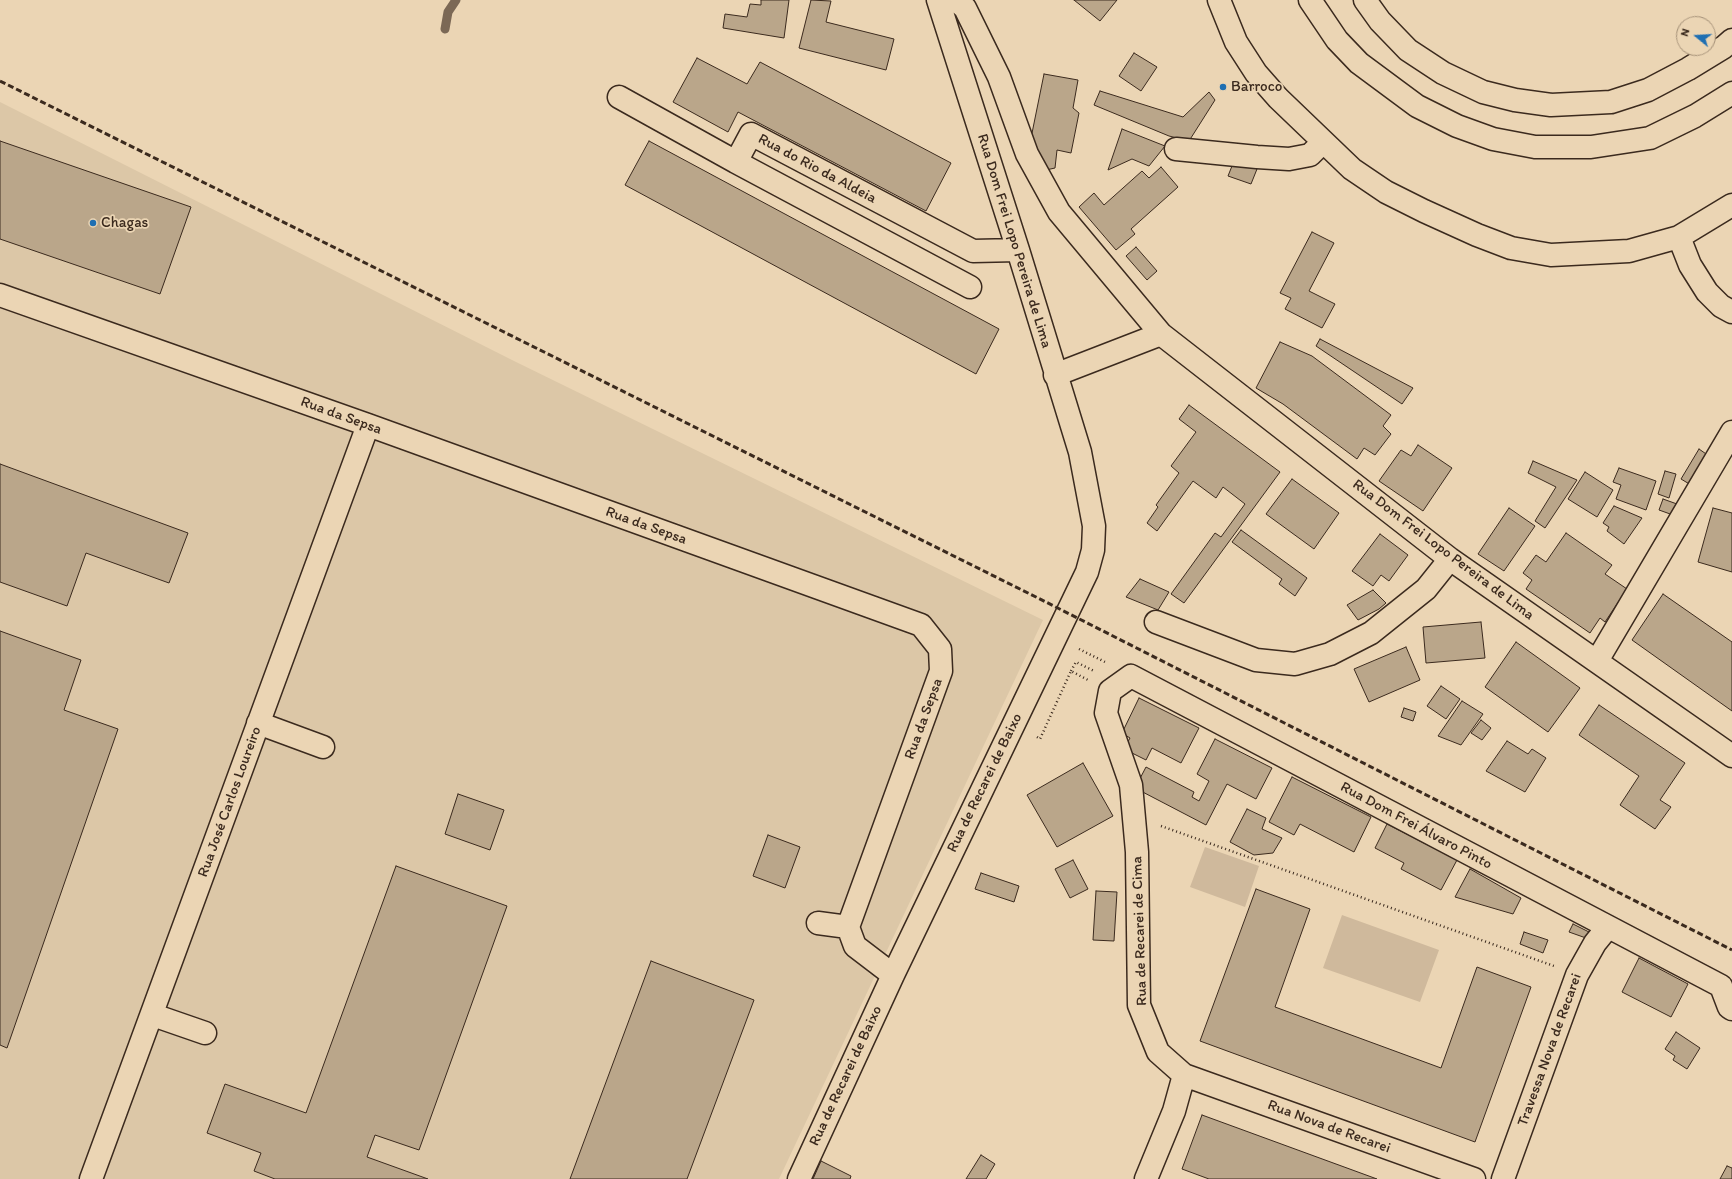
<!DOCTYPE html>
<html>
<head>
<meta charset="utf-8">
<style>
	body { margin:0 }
	#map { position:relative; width:1732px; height:1179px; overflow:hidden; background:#ebd5b4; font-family:Itim,sans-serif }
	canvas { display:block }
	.north { position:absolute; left:1676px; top:16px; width:40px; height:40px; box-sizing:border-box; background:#ebd5b4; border:1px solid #a59178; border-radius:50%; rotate:288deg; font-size:11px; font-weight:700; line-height:16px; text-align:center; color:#3b2a1e }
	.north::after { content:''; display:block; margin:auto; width:14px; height:18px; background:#1f6fb2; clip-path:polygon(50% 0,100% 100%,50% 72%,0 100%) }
</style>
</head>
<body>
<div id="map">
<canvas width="1732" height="1179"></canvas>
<div class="north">N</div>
</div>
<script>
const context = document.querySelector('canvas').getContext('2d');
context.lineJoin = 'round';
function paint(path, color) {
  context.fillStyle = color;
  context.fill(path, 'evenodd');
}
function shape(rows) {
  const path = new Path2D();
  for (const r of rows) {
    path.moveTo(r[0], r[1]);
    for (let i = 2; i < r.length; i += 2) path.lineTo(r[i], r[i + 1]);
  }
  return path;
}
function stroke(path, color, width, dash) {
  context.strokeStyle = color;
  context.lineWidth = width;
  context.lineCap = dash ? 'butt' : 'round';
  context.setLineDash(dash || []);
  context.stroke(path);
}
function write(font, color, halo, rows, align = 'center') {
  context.font = font + ' Itim,sans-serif';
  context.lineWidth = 3.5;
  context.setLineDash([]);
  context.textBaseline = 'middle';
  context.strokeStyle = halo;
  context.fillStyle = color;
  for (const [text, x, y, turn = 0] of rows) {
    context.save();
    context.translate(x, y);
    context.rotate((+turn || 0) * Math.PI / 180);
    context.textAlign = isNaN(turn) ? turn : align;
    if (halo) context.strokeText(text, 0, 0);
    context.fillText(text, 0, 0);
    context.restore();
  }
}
const built = shape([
	[0,102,514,361,1043,620,779,1179,0,1179]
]);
const green = shape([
	[1205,847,1259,866,1245,907,1190,887],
	[1342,915,1439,950,1420,1002,1323,968]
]);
const stream = shape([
	[445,29,448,12,456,0]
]);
const building = shape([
	[761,0,789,0,784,38,723,28,725,14,747,17,750,4,761,5,761,0],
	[811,0,831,1,826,22,894,39,886,70,799,48,811,0],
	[1074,0,1117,0,1100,21,1074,0],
	[1134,53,1157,67,1141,91,1119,76,1134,53],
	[697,58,747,84,760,62,951,163,926,211,738,112,728,132,673,102,697,58],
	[1044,74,1078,80,1073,108,1079,113,1071,153,1057,150,1055,168,1046,170,1030,143,1044,74],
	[1100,91,1183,117,1209,92,1215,100,1189,141,1169,136,1094,105,1100,91],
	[1122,129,1165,146,1149,166,1132,159,1108,170,1122,129],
	[0,141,191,207,160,294,0,239,0,141],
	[649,141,999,329,976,374,625,185,649,141],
	[1234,161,1257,169,1251,184,1228,176,1234,161],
	[1161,167,1178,187,1131,229,1135,234,1116,250,1079,207,1094,193,1104,205,1142,171,1149,178,1161,167],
	[1312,232,1334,243,1309,291,1335,304,1322,328,1285,309,1291,298,1280,293,1312,232],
	[1136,247,1157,271,1147,280,1126,256,1136,247],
	[1320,339,1413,388,1402,404,1316,346,1320,339],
	[1280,342,1312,356,1391,415,1383,426,1391,434,1375,455,1364,448,1357,459,1283,404,1256,388,1280,342],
	[1189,405,1280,472,1184,603,1171,594,1215,533,1221,537,1245,504,1223,487,1216,498,1193,481,1157,531,1147,523,1158,507,1156,505,1179,473,1171,466,1196,432,1179,419,1189,405],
	[1418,445,1452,468,1423,511,1379,481,1401,450,1411,456,1418,445],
	[1699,449,1709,456,1691,485,1681,479,1699,449],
	[1533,461,1577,480,1545,528,1535,521,1556,487,1528,473,1533,461],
	[0,464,188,533,169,583,86,553,67,606,0,582,0,464],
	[1619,468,1656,481,1646,510,1616,499,1621,485,1613,482,1619,468],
	[1665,471,1676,474,1669,498,1658,494,1665,471],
	[1585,472,1613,490,1597,517,1568,499,1585,472],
	[1292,479,1339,513,1314,549,1266,514,1292,479],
	[1663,499,1677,504,1673,515,1659,510,1663,499],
	[1614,506,1642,518,1624,544,1607,531,1609,527,1603,523,1614,506],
	[1509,508,1535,526,1504,571,1478,554,1509,508],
	[1713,508,1732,513,1732,572,1698,562,1713,508],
	[1241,530,1307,578,1295,596,1279,584,1282,579,1232,542,1241,530],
	[1566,533,1612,565,1605,574,1627,589,1605,622,1600,618,1590,633,1526,589,1532,580,1523,573,1536,555,1546,562,1566,533],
	[1380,534,1408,555,1389,581,1381,575,1373,586,1352,571,1380,534],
	[1140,579,1169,592,1158,610,1126,597,1140,579],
	[1373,590,1386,603,1379,609,1358,620,1347,605,1373,590],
	[1663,594,1732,642,1732,711,1632,640,1663,594],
	[1481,622,1485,658,1426,663,1423,627,1481,622],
	[0,631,81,660,64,710,118,729,7,1048,0,1045,0,631],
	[1516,642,1580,688,1548,732,1485,687,1516,642],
	[1406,647,1420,680,1369,702,1354,669,1406,647],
	[1441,686,1460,699,1446,719,1427,706,1441,686],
	[1139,698,1199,728,1181,763,1152,748,1146,760,1124,749,1130,738,1122,733,1139,698],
	[1462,701,1483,714,1461,745,1438,736,1462,701],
	[1599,705,1685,763,1660,800,1671,807,1655,829,1620,805,1639,776,1579,735,1599,705],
	[1404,708,1416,712,1413,721,1401,717,1404,708],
	[1481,720,1491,728,1482,740,1471,733,1481,720],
	[1215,739,1272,768,1256,799,1227,784,1206,825,1135,788,1146,767,1194,792,1192,797,1199,801,1209,781,1197,774,1215,739],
	[1507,741,1528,754,1532,749,1546,758,1525,792,1486,771,1507,741],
	[1083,763,1113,816,1057,847,1027,795,1083,763],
	[1292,777,1371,817,1354,852,1300,824,1294,835,1269,822,1292,777],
	[458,794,504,810,490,850,445,834,458,794],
	[1247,809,1266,818,1262,829,1282,838,1273,853,1254,855,1230,842,1247,809],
	[1387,824,1457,860,1441,890,1401,869,1404,863,1375,848,1387,824],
	[768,835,800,847,785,888,753,876,768,835],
	[1073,860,1088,889,1070,898,1055,869,1073,860],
	[396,866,507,906,419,1150,375,1135,367,1157,428,1179,275,1179,254,1171,261,1153,207,1133,225,1084,306,1113,396,866],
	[1470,869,1521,898,1513,914,1455,897,1470,869],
	[981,873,1019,886,1014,902,975,889,981,873],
	[1256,889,1310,909,1275,1007,1441,1068,1477,967,1531,987,1475,1142,1200,1041,1256,889],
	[1096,891,1117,892,1114,941,1093,940,1096,891],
	[1573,924,1589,932,1586,938,1569,932,1573,924],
	[1524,932,1548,940,1543,953,1520,944,1524,932],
	[1639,958,1688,984,1671,1017,1622,992,1639,958],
	[651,961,754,1000,687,1179,570,1179,651,961],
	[1676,1032,1700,1048,1687,1069,1673,1060,1675,1056,1665,1049,1676,1032],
	[1202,1115,1377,1179,1209,1179,1182,1169,1202,1115],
	[981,1155,995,1164,986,1179,966,1179,981,1155],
	[821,1161,851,1176,850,1179,813,1179,821,1161],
	[1727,1166,1732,1168,1732,1179,1720,1179,1727,1166]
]);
const path = shape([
	[1079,649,1105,662],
	[1071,671,1076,662,1094,671],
	[1037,737,1040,739,1071,671,1088,680],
	[1161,826,1554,966]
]);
const minor = shape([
	[956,0,965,8,999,77,1027,154,1059,212,1161,334,1450,559,1732,756],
	[1219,0,1236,42,1256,73,1278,98,1352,169,1386,192,1424,211,1477,235,1511,248,1551,255,1629,251,1679,237,1732,205],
	[619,97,736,162,751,134,973,251,1018,250],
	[1176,149,1257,157,1289,159,1310,155,1323,142],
	[736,162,970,287],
	[1679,237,1690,265,1707,292,1721,306,1732,312],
	[0,295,368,425,921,625,940,649,941,671,848,927,855,946,893,975],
	[1055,375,1161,334],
	[1156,622,1256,660,1295,664,1330,654,1371,633,1426,589,1450,559],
	[1597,661,1732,432],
	[258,723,323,747],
	[818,923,848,927],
	[153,1015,205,1033],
	[91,1179,368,425],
	[799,1179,893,975,1087,572,1093,550,1094,526,1080,452,1018,250,938,0],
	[1146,1179,1174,1111,1184,1075],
	[1474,1179,1184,1075,1158,1052,1139,1005,1137,852,1131,785,1106,713,1110,691,1131,676,1721,986,1729,1007,1732,1009],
	[1503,1179,1577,975,1595,943,1608,927]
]);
const highway = shape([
	[1310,0,1337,40,1359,63,1417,106,1457,126,1493,139,1535,147,1591,147,1650,138,1695,116,1732,93],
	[1365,0,1380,21,1408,50,1443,73,1483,92,1515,100,1551,105,1611,102,1648,90,1688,69,1724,47,1732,40]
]);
const rail = shape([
	[0,81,1036,597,1732,950]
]);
const markers = [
	[1223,87,4,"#1f6fb2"],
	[93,223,4,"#1f6fb2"]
];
const poiNames = [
	["Barroco",1231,87],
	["Chagas",101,223]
];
const streetNames = [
	["Rua do Rio da Aldeia",817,169,28],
	["Rua Dom Frei Lopo Pereira de Lima",1014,241,73],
	["Rua da Sepsa",341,416,20],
	["Rua da Sepsa",646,526,20],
	["Rua Dom Frei Lopo Pereira de Lima",1443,550,37],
	["Rua da Sepsa",924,719,-70],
	["Rua de Recarei de Baixo",985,783,-64],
	["Rua José Carlos Loureiro",230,802,-70],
	["Rua Dom Frei Álvaro Pinto",1416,826,28],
	["Rua de Recarei de Cima",1140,931,-92],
	["Travessa Nova de Recarei",1550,1050,-70],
	["Rua de Recarei de Baixo",846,1076,-65],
	["Rua Nova de Recarei",1329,1127,20]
];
paint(built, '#dcc7a7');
paint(green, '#cfb99c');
stroke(stream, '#7b6855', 9);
paint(building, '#baa68a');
stroke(building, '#3b2a1e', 1);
stroke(minor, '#3b2a1e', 25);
stroke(highway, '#3b2a1e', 25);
stroke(path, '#3b2a1e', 2.5, [1, 3]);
stroke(minor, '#ebd5b4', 22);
stroke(highway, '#ebd5b4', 22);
stroke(rail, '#3b2a1e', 3, [6, 3]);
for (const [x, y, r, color] of markers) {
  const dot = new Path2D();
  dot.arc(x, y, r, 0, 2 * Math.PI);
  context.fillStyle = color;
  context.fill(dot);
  stroke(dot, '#ebd5b4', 1.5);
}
write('15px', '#3b2a1e', '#ebd5b4', poiNames, 'left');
write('15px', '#3b2a1e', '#ebd5b4', streetNames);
</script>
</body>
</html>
